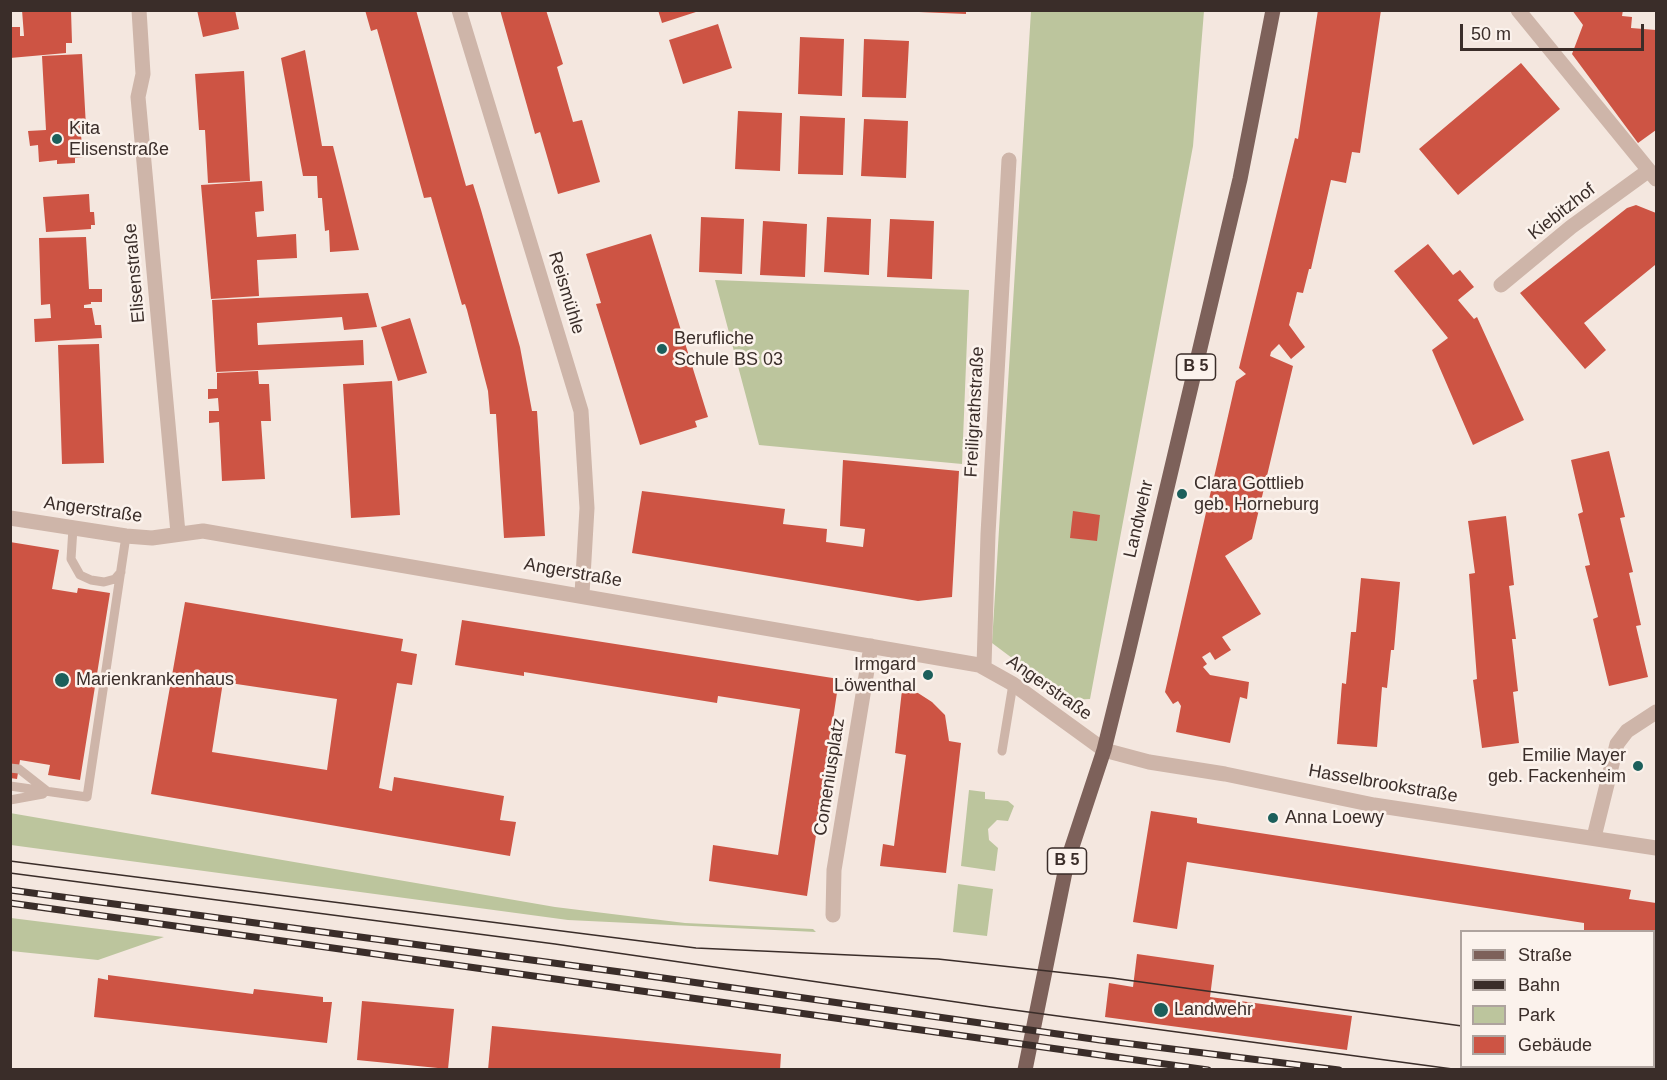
<!DOCTYPE html>
<html>
<head>
<meta charset="utf-8">
<style>
	body { margin:0 }
	#map { position:relative; width:1667px; height:1080px; overflow:hidden; background:#f4e7df; font-family:Arial,sans-serif }
	canvas { display:block }
	.frame { position:absolute; inset:0; border:12px solid #3a2d29; pointer-events:none }
	.legend { position:absolute; left:1460px; top:930px; width:195px; height:138px; box-sizing:border-box; background:#fbf2ec; border:2px solid #aea39e; margin:0; padding:8px 10px; list-style:none; font-size:18px; color:#3a2d29 }
	.legend li { display:flex; align-items:center; gap:12px; height:30px }
	.legend b { width:30px; border:2px solid #aea39e }
	.scale { position:absolute; left:1460px; top:24px; width:184px; height:27px; box-sizing:border-box; border:3px solid #3a2d29; border-top:0; padding-left:8px; font-size:18px; line-height:21px; white-space:nowrap; color:#3a2d29; -webkit-text-stroke:4px #fbf2ec; paint-order:stroke }
</style>
</head>
<body>
<div id="map">
<canvas width="1667" height="1080"></canvas>
<div class="frame"></div>
<ul class="legend">
<li><b style="height:8px;background:#7d615a"></b>Straße</li>
<li><b style="height:8px;background:#3a2d29"></b>Bahn</li>
<li><b style="height:16px;background:#bcc59d"></b>Park</li>
<li><b style="height:16px;background:#cd5444"></b>Gebäude</li>
</ul>
<div class="scale">50 m</div>
</div>
<script>
const context = document.querySelector('canvas').getContext('2d');
context.lineJoin = 'round';
function paint(path, color) {
  context.fillStyle = color;
  context.fill(path, 'evenodd');
}
function shape(rows) {
  const path = new Path2D();
  for (const r of rows) {
    path.moveTo(r[0], r[1]);
    for (let i = 2; i < r.length; i += 2) path.lineTo(r[i], r[i + 1]);
  }
  return path;
}
function stroke(path, color, width, dash) {
  context.strokeStyle = color;
  context.lineWidth = width;
  context.lineCap = dash ? 'butt' : 'round';
  context.setLineDash(dash || []);
  context.stroke(path);
}
function write(font, color, halo, rows, align = 'center') {
  context.font = font + ' Arial,sans-serif';
  context.lineWidth = 5;
  context.setLineDash([]);
  context.textBaseline = 'middle';
  context.strokeStyle = halo;
  context.fillStyle = color;
  for (const [text, x, y, turn = 0] of rows) {
    context.save();
    context.translate(x, y);
    context.rotate((+turn || 0) * Math.PI / 180);
    context.textAlign = isNaN(turn) ? turn : align;
    if (halo) context.strokeText(text, 0, 0);
    context.fillText(text, 0, 0);
    context.restore();
  }
}
const green = shape([
	[1031,11,1204,11,1193,146,1090,699,1068,700,992,643],
	[715,280,969,290,962,464,759,445],
	[969,790,985,792,985,799,1008,801,1014,806,1008,821,997,820,988,829,989,840,998,848,995,871,961,866],
	[10,813,555,907,685,923,813,929,816,932,568,920,11,845],
	[958,884,993,889,987,936,953,932],
	[11,918,51,923,164,937,98,960,11,951]
]);
const building = shape([
	[22,10,71,10,72,43,66,43,66,53,10,58,10,27,20,27,20,36,24,36],
	[197,10,235,10,239,29,203,37],
	[365,10,416,10,466,186,473,184,481,210,520,347,532,411,537,411,545,536,504,538,496,414,490,414,488,391,467,310,465,304,462,305,431,197,424,198,377,29,371,31],
	[500,10,546,10,563,64,557,67,573,122,582,120,600,182,558,194,540,132,535,134],
	[658,10,699,10,699,11,662,23],
	[919,10,966,10,966,14,919,12],
	[1318,10,1381,10,1360,153,1352,152,1346,183,1331,180,1311,269,1309,269,1303,293,1297,292,1289,325,1305,347,1291,359,1279,344,1271,352,1270,356,1293,366,1252,539,1225,556,1261,614,1222,637,1231,650,1215,660,1210,652,1202,657,1207,664,1203,667,1210,675,1249,682,1247,699,1240,697,1230,743,1176,732,1181,706,1178,701,1173,704,1165,692,1236,381,1246,374,1239,368,1295,138,1298,139],
	[1572,10,1623,10,1622,16,1632,17,1631,28,1656,30,1656,130,1638,143,1572,54,1583,25],
	[718,24,732,68,683,84,669,40],
	[800,37,844,39,842,96,798,94],
	[864,39,909,41,906,98,862,97],
	[305,50,322,146,333,146,359,250,330,252,329,230,325,231,322,198,318,198,317,176,303,176,281,58],
	[82,54,86,127,80,127,82,144,92,144,93,156,75,158,75,163,57,164,57,160,39,162,38,145,30,146,28,131,46,130,42,56],
	[1521,63,1560,109,1458,195,1419,149],
	[244,71,250,181,208,183,205,130,199,130,195,74],
	[738,111,782,113,780,171,735,169],
	[800,116,845,118,843,175,798,174],
	[864,119,908,121,906,178,861,176],
	[262,181,264,211,255,212,257,237,296,234,297,258,257,260,259,296,211,299,201,185],
	[89,194,90,212,94,212,95,225,91,225,91,229,46,232,43,197],
	[1636,205,1656,213,1656,267,1655,265,1584,323,1606,350,1585,369,1520,293,1627,208],
	[701,217,744,219,742,274,699,272],
	[827,217,871,219,869,275,824,272],
	[890,219,934,221,932,279,887,277],
	[763,221,807,224,805,277,760,275],
	[651,234,708,417,695,421,697,427,640,445,596,304,601,303,586,254],
	[86,237,89,289,102,289,102,302,91,302,91,304,84,305,84,308,92,308,95,325,101,325,102,338,35,342,34,319,51,318,50,304,41,305,39,238],
	[1428,244,1453,275,1460,270,1474,287,1458,300,1474,319,1477,317,1524,420,1473,445,1432,350,1448,338,1394,271],
	[368,293,377,327,344,330,342,317,257,323,258,345,363,340,364,365,216,372,212,300],
	[410,318,427,373,398,381,381,327],
	[99,344,104,463,62,464,58,345],
	[258,371,259,384,269,384,271,421,261,421,265,479,222,481,219,422,209,423,209,411,219,411,218,398,208,399,208,389,217,389,217,373],
	[392,381,400,515,351,518,343,384],
	[1609,451,1625,517,1620,518,1633,572,1629,573,1641,625,1636,626,1648,677,1609,686,1593,619,1598,617,1585,566,1590,565,1578,514,1583,512,1571,460],
	[843,460,959,471,952,597,918,601,632,553,642,491,785,509,783,524,827,529,826,542,863,547,865,529,840,526],
	[1073,511,1100,515,1097,541,1070,538],
	[1506,516,1514,585,1509,586,1516,639,1512,639,1518,691,1513,692,1519,743,1482,748,1473,680,1477,679,1469,574,1475,573,1468,521],
	[10,542,59,550,52,589,77,593,78,588,110,593,80,780,48,775,50,765,20,760,17,779,10,778],
	[1361,578,1400,582,1394,650,1391,650,1387,688,1382,687,1377,747,1337,744,1342,683,1346,684,1351,632,1356,632],
	[185,602,403,639,401,651,417,654,412,685,397,683,379,788,392,791,394,777,504,796,500,820,516,822,510,856,151,794],
	[223,682,337,699,327,770,212,752],
	[462,620,839,679,807,896,709,881,713,845,778,855,800,709,718,696,717,703,524,672,524,676,455,665],
	[902,690,918,693,932,702,945,715,949,741,961,743,946,873,880,866,883,844,894,846,906,755,895,753],
	[1151,811,1197,818,1197,823,1201,824,1631,890,1629,899,1656,903,1656,942,1654,941,1654,932,1592,932,1584,930,1584,923,1187,862,1177,929,1133,922],
	[1137,954,1214,965,1210,997,1352,1016,1347,1050,1105,1017,1109,983,1133,987],
	[108,975,253,994,254,989,323,997,323,1002,332,1002,327,1043,94,1017,98,978,108,980],
	[362,1001,454,1009,448,1069,357,1060],
	[492,1026,781,1054,780,1070,488,1070]
]);
const service = shape([
	[73,528,71,559,80,575,91,580,104,582,115,579,121,572],
	[1002,751,1013,684],
	[10,768,19,769,47,791],
	[10,786,87,797,126,536],
	[10,800,43,794]
]);
const minor = shape([
	[139,10,143,74,138,97,178,533],
	[459,10,581,411,587,508,582,594],
	[1518,10,1656,179],
	[1501,285,1571,227,1648,171],
	[10,518,126,536,152,538,203,531,979,665,1013,684,1104,750],
	[984,666,988,534,1009,160],
	[1594,837,1617,744,1627,731,1656,712],
	[833,915,834,870,871,646]
]);
const tertiary = shape([
	[1104,750,1149,762,1225,774,1374,805,1656,848]
]);
const primary = shape([
	[1025,1070,1067,862,1104,750,1127,657,1240,179,1273,10]
]);
const tram = shape([
	[10,861,696,948,938,959,1112,978,1462,1026],
	[10,873,555,944,991,1007,1460,1070],
	[1654,1057,1656,1057]
]);
const rail = shape([
	[10,890,628,973,1100,1040,1339,1070],
	[10,903,1208,1070]
]);
const markers = [
	[57,139,6,"#1c5f5b"],
	[662,349,6,"#1c5f5b"],
	[1182,494,6,"#1c5f5b"],
	[928,675,6,"#1c5f5b"],
	[62,680,8,"#1c5f5b"],
	[1638,766,6,"#1c5f5b"],
	[1273,818,6,"#1c5f5b"],
	[1161,1010,8,"#1c5f5b"]
];
const shields = [
	[1196,367,39],
	[1067,861,39]
];
const shieldNames = [
	["B 5",1196,367],
	["B 5",1067,861]
];
const poiNames = [
	["Kita",69,129],
	["Elisenstraße",69,150],
	["Berufliche",674,339],
	["Schule BS 03",674,360],
	["Clara Gottlieb",1194,484],
	["geb. Horneburg",1194,505],
	["Irmgard",916,665,"right"],
	["Löwenthal",916,686,"right"],
	["Marienkrankenhaus",76,680],
	["Emilie Mayer",1626,756,"right"],
	["geb. Fackenheim",1626,777,"right"],
	["Anna Loewy",1285,818],
	["Landwehr",1174,1010]
];
const streetNames = [
	["Kiebitzhof",1562,212,-38],
	["Elisenstraße",135,273,-95],
	["Reismühle",566,293,73],
	["Freiligrathstraße",975,412,-87],
	["Angerstraße",93,510,8],
	["Landwehr",1139,519,-77],
	["Angerstraße",573,573,10],
	["Angerstraße",1049,688,35],
	["Comeniusplatz",830,777,-81],
	["Hasselbrookstraße",1383,784,10]
];
paint(green, '#bcc59d');
paint(building, '#cd5444');
stroke(service, '#ceb5a9', 9);
stroke(minor, '#ceb5a9', 15);
stroke(tertiary, '#ceb5a9', 15);
stroke(primary, '#7d615a', 15);
stroke(tram, '#3a2d29', 1.5);
stroke(rail, '#3a2d29', 7);
stroke(rail, '#fbf2ec', 4.5, [14]);
for (const [x, y, r, color] of markers) {
  const dot = new Path2D();
  dot.arc(x, y, r, 0, 2 * Math.PI);
  context.fillStyle = color;
  context.fill(dot);
  stroke(dot, '#fbf2ec', 2);
}
for (const [x, y, w] of shields) {
  const box = new Path2D();
  box.roundRect(x - w / 2, y - 13, w, 26, 4.5);
  context.fillStyle = '#fbf2ec';
  context.fill(box);
  stroke(box, '#3a2d29', 1.5);
}
write('bold 16px', '#3a2d29', null, shieldNames);
write('18px', '#3a2d29', '#fbf2ec', poiNames, 'left');
write('18px', '#3a2d29', '#fbf2ec', streetNames);
</script>
</body>
</html>
